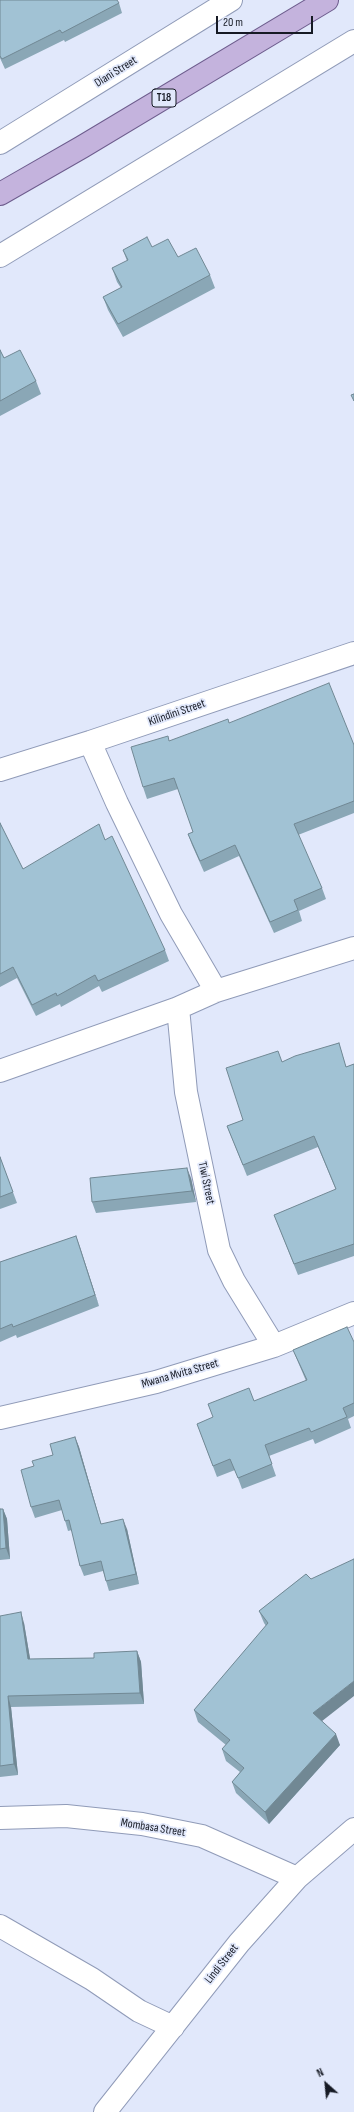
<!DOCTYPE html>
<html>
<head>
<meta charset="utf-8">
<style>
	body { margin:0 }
	#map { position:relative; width:354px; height:2112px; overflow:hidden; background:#e1e8fb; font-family:"Sofia Sans Condensed",sans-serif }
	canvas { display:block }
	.north { position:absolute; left:306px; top:2064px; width:40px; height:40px; -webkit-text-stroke:3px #e1e8fb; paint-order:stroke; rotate:333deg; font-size:11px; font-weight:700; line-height:16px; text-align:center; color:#161a24 }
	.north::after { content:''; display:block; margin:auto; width:14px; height:18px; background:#161a24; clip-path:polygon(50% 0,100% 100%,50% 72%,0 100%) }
	.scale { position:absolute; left:216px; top:16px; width:97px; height:18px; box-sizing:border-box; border:2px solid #161a24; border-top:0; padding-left:5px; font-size:12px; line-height:14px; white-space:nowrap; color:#161a24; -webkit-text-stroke:3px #e1e8fb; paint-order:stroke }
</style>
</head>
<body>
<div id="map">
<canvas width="354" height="2112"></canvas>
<div class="north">N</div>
<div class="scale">20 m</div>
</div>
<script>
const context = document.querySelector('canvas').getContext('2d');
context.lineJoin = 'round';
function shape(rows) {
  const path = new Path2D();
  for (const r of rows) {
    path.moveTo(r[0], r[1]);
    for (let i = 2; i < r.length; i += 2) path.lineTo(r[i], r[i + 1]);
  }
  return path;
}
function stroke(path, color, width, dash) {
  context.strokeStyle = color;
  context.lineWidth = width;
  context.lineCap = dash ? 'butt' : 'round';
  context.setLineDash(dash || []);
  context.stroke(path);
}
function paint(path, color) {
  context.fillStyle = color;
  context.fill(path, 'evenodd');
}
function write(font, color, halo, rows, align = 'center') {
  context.font = font + ' "Sofia Sans Condensed",sans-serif';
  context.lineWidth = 3.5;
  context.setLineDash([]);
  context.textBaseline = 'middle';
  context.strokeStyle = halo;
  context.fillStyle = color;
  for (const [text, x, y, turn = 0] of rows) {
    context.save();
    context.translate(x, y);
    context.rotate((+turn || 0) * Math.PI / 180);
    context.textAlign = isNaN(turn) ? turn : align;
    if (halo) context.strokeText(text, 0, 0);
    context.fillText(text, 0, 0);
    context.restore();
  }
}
const minor = shape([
	[0,143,231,0],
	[0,256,354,41],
	[90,742,117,803,171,914,216,991],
	[0,770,90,742,354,653],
	[178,1008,186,1092,219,1250,234,1281,274,1346],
	[0,1071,178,1008,216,991,354,948],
	[0,1418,156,1382,274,1346,354,1313],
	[0,1818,66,1816,142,1824,202,1836,297,1878],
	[0,1926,92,1979,139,2011,173,2027],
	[105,2112,239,1943,297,1878,354,1829]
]);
const major = shape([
	[0,194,82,147,327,0]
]);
const wall = shape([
	[0,0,119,3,122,13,65,42,64,40,5,69,0,58],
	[152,247,178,257,210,275,215,288,123,337,108,310,103,297,121,288,117,282,112,268,127,261,123,250],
	[0,350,4,358,36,381,41,394,0,416],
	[229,723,354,745,354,813,298,835,322,888,326,899,299,911,302,921,274,933,239,856,204,872,192,845,188,834,193,832,178,789,147,799,143,787,170,741],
	[0,823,23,869,105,840,165,950,169,961,102,992,99,986,61,1007,60,1004,36,1016,17,978,0,987],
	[339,1043,346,1067,354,1064,354,1256,298,1275,274,1215,336,1190,318,1147,247,1176,227,1126,243,1120,282,1062],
	[0,1157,17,1203,0,1209],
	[191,1178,196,1202,96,1213,92,1202],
	[76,1236,99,1306,17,1338,16,1335,0,1342,0,1262],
	[354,1342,354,1416,348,1419,351,1428,315,1444,313,1439,269,1456,276,1476,242,1489,235,1470,217,1477,197,1424,306,1381,298,1362,293,1350],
	[75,1437,79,1447,101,1524,127,1529,139,1584,109,1591,103,1571,84,1576,80,1566,72,1530,68,1531,62,1510,35,1518,31,1507,34,1466,53,1455],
	[0,1509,3,1509,7,1519,10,1559,0,1560],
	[306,1574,322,1721,340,1745,269,1824,236,1793,232,1782,240,1772,226,1761,222,1749,226,1745,198,1722,194,1710,266,1626,264,1623,259,1611],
	[0,1616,24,1623,30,1659,94,1658,137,1651,141,1662,144,1704,11,1707,18,1775,0,1777]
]);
const shadedWall = shape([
	[187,1168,191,1178,196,1202,192,1191],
	[76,1236,80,1247,99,1306,95,1295],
	[75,1437,79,1447,104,1534,101,1524],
	[3,1509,7,1519,10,1559,6,1548],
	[123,1519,127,1529,139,1584,136,1574],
	[21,1612,24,1623,32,1670,28,1659],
	[137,1651,141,1662,144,1704,140,1693],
	[354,1681,354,1696,317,1725,313,1713],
	[8,1696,11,1707,18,1775,14,1764],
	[336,1734,340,1745,269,1824,265,1812]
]);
const building = shape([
	[0,0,117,0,119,3,62,33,60,30,2,59,0,56,0,0],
	[147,237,152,247,168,239,178,257,196,248,210,275,118,324,103,297,122,287,112,268,128,260,123,250,147,237],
	[0,350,4,358,20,350,36,381,0,401,0,350],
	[354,394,354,401,351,395,354,394],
	[329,683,354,745,354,801,294,824,322,888,294,900,298,910,270,922,235,845,200,861,188,834,193,832,174,778,143,787,131,747,168,736,169,741,228,719,229,723,329,683],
	[0,823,23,869,99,824,105,840,112,836,165,950,98,981,95,975,57,996,56,993,32,1005,13,967,0,974,0,823],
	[339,1043,346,1067,354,1064,354,1244,294,1264,274,1215,336,1189,314,1136,243,1165,227,1126,243,1120,226,1068,278,1051,282,1062,295,1056,339,1043],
	[0,1157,13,1192,0,1197,0,1157],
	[187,1168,192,1191,92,1202,90,1178,187,1168],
	[76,1236,95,1295,13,1327,12,1324,0,1329,0,1262,76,1236],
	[347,1327,354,1342,354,1403,343,1408,347,1417,311,1432,309,1428,265,1445,272,1464,238,1478,230,1459,213,1466,197,1424,213,1417,208,1404,249,1388,254,1401,307,1380,293,1350,347,1327],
	[75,1437,101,1524,123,1519,136,1574,106,1581,101,1561,80,1566,69,1520,65,1521,59,1500,31,1507,21,1470,34,1466,32,1461,53,1455,50,1444,75,1437],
	[0,1509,3,1509,6,1548,0,1549,0,1509],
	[354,1559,354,1681,313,1713,336,1734,265,1812,232,1782,244,1768,222,1749,230,1740,194,1710,268,1623,259,1611,306,1574,311,1579,354,1559],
	[21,1612,28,1659,94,1658,94,1653,137,1651,140,1693,8,1696,14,1764,0,1766,0,1616,21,1612]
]);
const shields = [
	[164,98,24]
];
const shieldNames = [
	["T18",164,98]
];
const streetNames = [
	["Diani Street",116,72,-32],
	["Kilindini Street",177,713,-19],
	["Tiwi Street",206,1183,78],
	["Mwana Mvita Street",180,1374,-16],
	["Mombasa Street",153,1828,9],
	["Lindi Street",222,1964,-52]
];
stroke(minor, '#909bb8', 24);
stroke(major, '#6d5c8d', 24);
stroke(minor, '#fff', 22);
stroke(major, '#c4b3dd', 22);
paint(wall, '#8aa7b6');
paint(shadedWall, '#718894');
paint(building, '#a1c2d4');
stroke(building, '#718894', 1);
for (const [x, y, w] of shields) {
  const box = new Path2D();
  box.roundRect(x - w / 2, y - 9, w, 18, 3);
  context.fillStyle = '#e1e8fb';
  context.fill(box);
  stroke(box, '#161a24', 1);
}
write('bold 11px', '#161a24', null, shieldNames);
write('12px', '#161a24', '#e1e8fb', streetNames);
</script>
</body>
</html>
